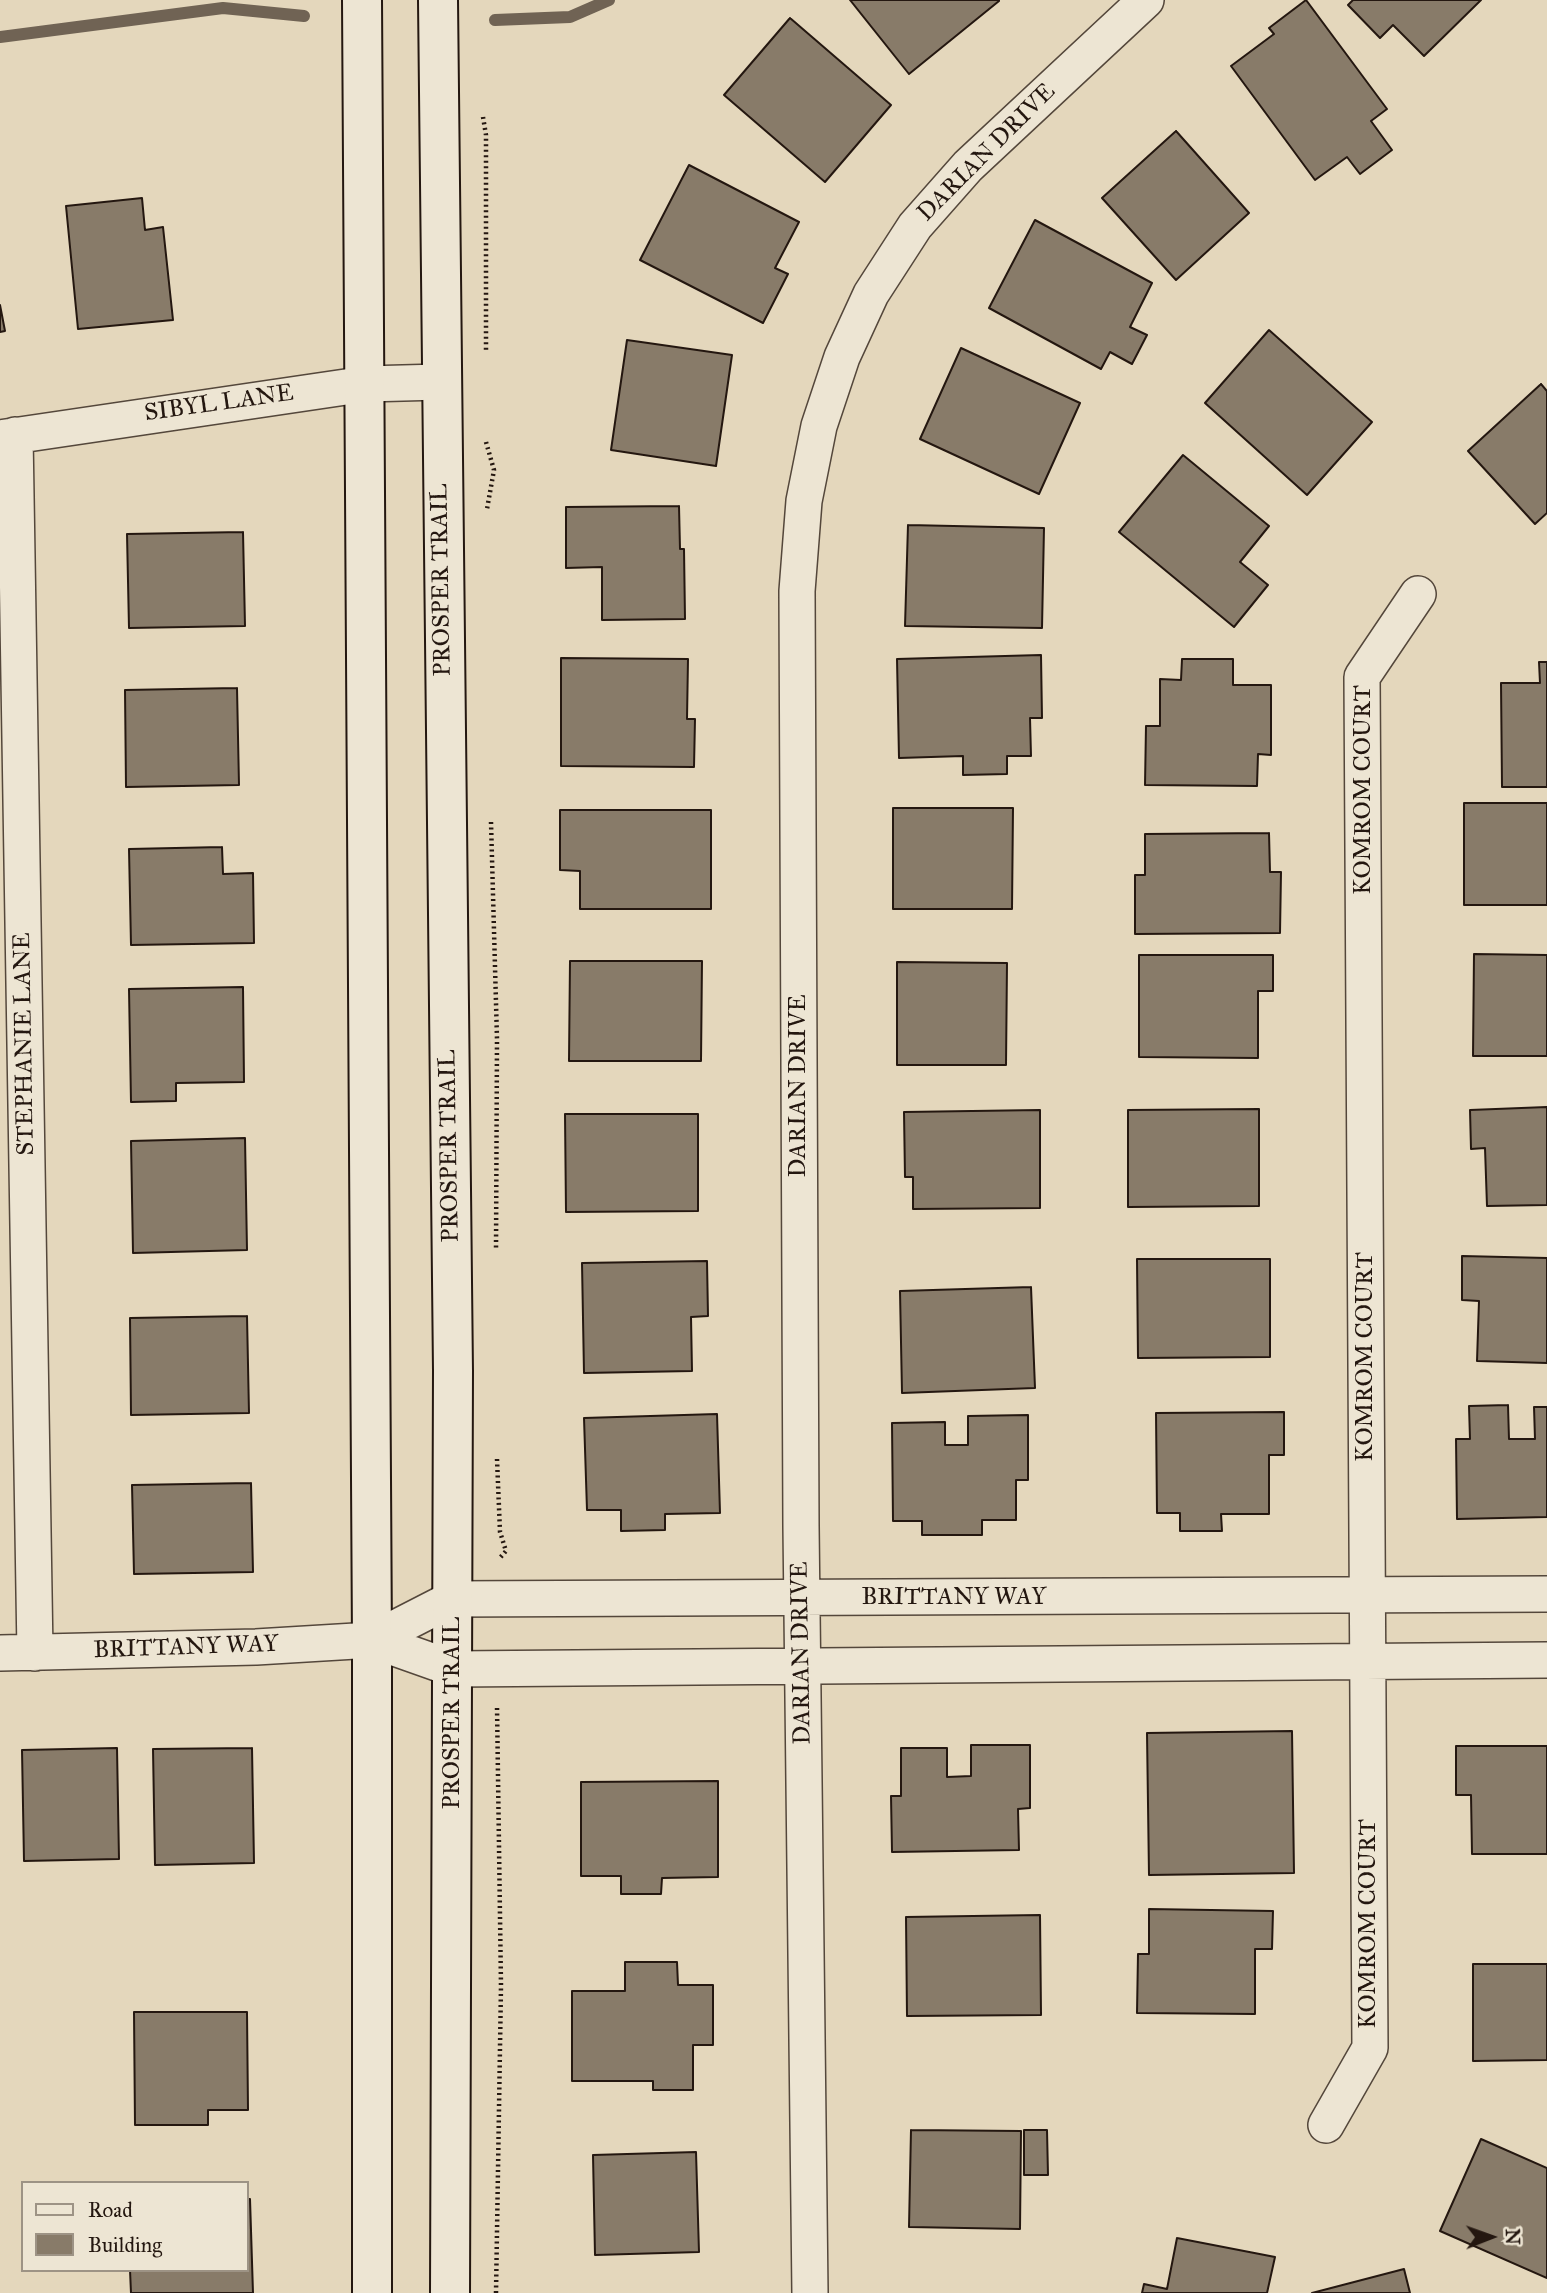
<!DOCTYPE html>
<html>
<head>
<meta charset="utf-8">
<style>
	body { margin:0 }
	#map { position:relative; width:1547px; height:2293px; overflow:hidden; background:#e4d7bc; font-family:"IM FELL Great Primer",serif }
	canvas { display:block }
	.legend { position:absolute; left:21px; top:2181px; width:228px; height:91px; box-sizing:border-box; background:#ede5d3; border:2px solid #9d9385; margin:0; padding:9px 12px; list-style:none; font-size:21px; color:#241710 }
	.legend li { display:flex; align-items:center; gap:14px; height:35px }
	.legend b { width:35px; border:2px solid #9d9385 }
	.north { position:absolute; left:1456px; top:2202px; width:70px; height:70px; -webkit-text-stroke:5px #ede5d3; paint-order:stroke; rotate:89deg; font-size:19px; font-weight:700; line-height:28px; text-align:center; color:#241710 }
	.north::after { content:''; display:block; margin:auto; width:24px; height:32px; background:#241710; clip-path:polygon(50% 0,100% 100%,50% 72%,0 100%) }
</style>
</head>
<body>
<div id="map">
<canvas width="1547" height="2293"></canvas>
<ul class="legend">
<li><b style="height:9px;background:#ede5d3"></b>Road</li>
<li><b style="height:19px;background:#887b69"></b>Building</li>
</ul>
<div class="north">N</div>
</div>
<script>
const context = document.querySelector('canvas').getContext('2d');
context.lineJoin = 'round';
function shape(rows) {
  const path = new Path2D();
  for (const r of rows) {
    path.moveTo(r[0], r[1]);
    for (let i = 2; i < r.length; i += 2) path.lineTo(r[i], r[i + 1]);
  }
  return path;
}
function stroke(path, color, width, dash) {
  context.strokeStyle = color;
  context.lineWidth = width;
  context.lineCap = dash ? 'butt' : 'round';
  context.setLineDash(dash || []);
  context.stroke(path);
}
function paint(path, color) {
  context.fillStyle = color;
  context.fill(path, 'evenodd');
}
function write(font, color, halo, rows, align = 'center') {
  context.font = font + ' "IM FELL Great Primer",serif';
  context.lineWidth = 5;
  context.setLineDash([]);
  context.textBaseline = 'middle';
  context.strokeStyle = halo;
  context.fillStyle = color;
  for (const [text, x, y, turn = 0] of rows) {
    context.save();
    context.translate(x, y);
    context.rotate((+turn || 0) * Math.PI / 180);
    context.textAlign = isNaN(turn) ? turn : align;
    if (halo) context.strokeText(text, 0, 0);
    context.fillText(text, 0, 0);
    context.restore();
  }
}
const stream = shape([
	[495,20,570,17,609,0],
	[0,37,223,8,304,16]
]);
const building = shape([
	[850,0,999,0,999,1,909,74,850,0],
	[1306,0,1387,109,1371,121,1392,150,1360,174,1347,157,1315,180,1231,66,1274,34,1269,28,1306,0],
	[1353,0,1481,0,1424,56,1393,25,1380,38,1348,5,1353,0],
	[790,18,891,105,825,182,724,95,790,18],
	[1176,131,1249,213,1176,280,1102,198,1176,131],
	[689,165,799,222,775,268,788,274,763,323,640,260,689,165],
	[142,198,145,230,163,227,173,320,78,329,66,206,142,198],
	[1035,220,1152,283,1130,327,1147,335,1132,364,1110,352,1101,369,989,308,1035,220],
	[0,305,5,331,0,332,0,305],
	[1269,330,1372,422,1307,495,1205,403,1269,330],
	[627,340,732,355,716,466,611,450,627,340],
	[961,348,1080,403,1039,494,920,439,961,348],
	[1541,384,1547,391,1547,513,1535,524,1468,451,1541,384],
	[1183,455,1269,526,1240,562,1268,585,1234,627,1119,532,1183,455],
	[679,506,680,549,684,549,685,619,602,620,602,567,566,568,566,507,679,506],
	[908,525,1044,528,1042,628,905,626,908,525],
	[243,532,245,626,129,628,127,534,243,532],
	[1041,655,1042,718,1030,718,1031,756,1007,756,1007,774,963,775,963,756,899,758,897,659,1041,655],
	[561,658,688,659,687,719,695,719,694,767,561,766,561,658],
	[1182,659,1233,659,1233,685,1271,685,1271,755,1258,754,1257,786,1145,785,1146,726,1160,726,1160,679,1181,680,1182,659],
	[1539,662,1547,662,1547,787,1502,787,1501,683,1540,683,1539,662],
	[237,688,239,785,126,787,125,690,237,688],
	[1464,803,1547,803,1547,905,1464,905,1464,803],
	[893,808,1013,808,1012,909,893,909,893,808],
	[560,810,711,810,711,909,580,909,580,871,560,870,560,810],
	[1269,833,1270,872,1281,872,1280,933,1135,934,1135,875,1145,875,1145,834,1269,833],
	[222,847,223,874,253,873,254,943,131,945,129,849,222,847],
	[1474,954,1547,955,1547,1056,1473,1056,1474,954],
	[1139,955,1273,955,1273,991,1258,991,1258,1058,1139,1057,1139,955],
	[570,961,702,961,701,1061,569,1061,570,961],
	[897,962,1007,963,1006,1065,897,1065,897,962],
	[243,987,244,1082,176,1083,176,1101,131,1102,129,989,243,987],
	[1547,1107,1547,1205,1487,1206,1485,1148,1471,1149,1470,1110,1547,1107],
	[1259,1109,1259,1206,1128,1207,1128,1110,1259,1109],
	[1040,1110,1040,1208,913,1209,913,1177,905,1177,904,1112,1040,1110],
	[565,1114,698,1114,698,1211,566,1212,565,1114],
	[245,1138,247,1250,133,1253,131,1141,245,1138],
	[1462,1256,1547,1258,1547,1363,1477,1361,1479,1301,1462,1300,1462,1256],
	[1137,1259,1270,1259,1270,1357,1138,1358,1137,1259],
	[707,1261,708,1316,691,1317,692,1371,584,1373,582,1263,707,1261],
	[1031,1287,1035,1388,902,1393,900,1291,1031,1287],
	[247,1316,249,1413,131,1415,130,1318,247,1316],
	[1508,1405,1509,1439,1535,1439,1534,1407,1547,1407,1547,1517,1457,1519,1456,1439,1470,1439,1469,1406,1508,1405],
	[1284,1412,1284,1455,1269,1455,1269,1514,1221,1514,1222,1531,1180,1531,1180,1513,1157,1513,1156,1413,1284,1412],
	[717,1414,720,1513,665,1514,665,1530,621,1531,621,1510,587,1510,584,1418,717,1414],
	[1028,1415,1028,1480,1016,1480,1016,1520,982,1520,982,1535,922,1535,922,1521,893,1521,892,1423,945,1422,945,1445,968,1445,968,1416,1028,1415],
	[251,1483,253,1572,134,1574,132,1485,251,1483],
	[1292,1731,1294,1873,1149,1875,1147,1733,1292,1731],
	[971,1745,1030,1745,1030,1808,1018,1809,1019,1850,892,1852,891,1796,901,1796,901,1748,947,1748,947,1777,971,1776,971,1745],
	[1456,1746,1547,1746,1547,1854,1472,1854,1471,1795,1456,1795,1456,1746],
	[117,1748,119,1859,24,1861,22,1750,117,1748],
	[252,1748,254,1863,155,1865,153,1749,252,1748],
	[718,1781,718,1877,662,1878,661,1894,621,1894,621,1876,581,1876,581,1782,718,1781],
	[1149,1909,1273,1911,1272,1949,1255,1949,1255,2014,1137,2013,1138,1954,1149,1954,1149,1909],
	[1040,1915,1041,2015,907,2016,906,1917,1040,1915],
	[625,1962,677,1962,678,1985,713,1985,713,2045,693,2045,693,2090,653,2090,653,2081,572,2081,572,1991,625,1991,625,1962],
	[1473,1964,1547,1964,1547,2060,1473,2061,1473,1964],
	[134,2012,247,2012,248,2110,208,2110,208,2125,135,2125,134,2012],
	[911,2130,1021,2131,1020,2229,909,2227,911,2130],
	[1024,2130,1047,2130,1048,2175,1024,2175,1024,2130],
	[1481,2139,1547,2168,1547,2278,1440,2231,1481,2139],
	[696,2152,699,2252,595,2255,593,2155,696,2152],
	[247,2199,250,2199,253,2293,131,2293,130,2270,247,2270,247,2199],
	[1177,2238,1275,2257,1267,2293,1142,2293,1144,2284,1167,2289,1177,2238],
	[1404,2269,1410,2293,1312,2293,1404,2269]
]);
const path = shape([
	[483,117,486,135,486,350],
	[486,442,494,470,487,509],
	[491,822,497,1039,496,1251],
	[497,1459,500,1532,506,1551,499,1559],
	[496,2293,501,1986,497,1706]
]);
const minor = shape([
	[15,435,35,1653],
	[0,438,366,384,440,382],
	[372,1640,452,1599,1547,1594],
	[0,1653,256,1647,372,1640,454,1669,1547,1660],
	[1326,2125,1370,2048,1362,677,1418,594],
	[810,2293,801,1526,797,591,804,501,819,426,842,357,871,294,915,226,968,166,1146,0]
]);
const secondary = shape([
	[362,0,372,1640,372,2293],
	[438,0,453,1370,450,2293]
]);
const streetNames = [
	["DARIAN DRIVE",987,153,-45],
	["SIBYL LANE",219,404,-8],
	["PROSPER TRAIL",442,580,-91],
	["KOMROM COURT",1364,790,-90],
	["STEPHANIE LANE",25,1044,-91],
	["DARIAN DRIVE",799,1086,-90],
	["PROSPER TRAIL",450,1146,-91],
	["KOMROM COURT",1366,1357,-90],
	["BRITTANY WAY",954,1598],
	["BRITTANY WAY",186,1648,-2],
	["DARIAN DRIVE",802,1653,-91],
	["PROSPER TRAIL",453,1713,-90],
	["KOMROM COURT",1369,1924,-90]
];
stroke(stream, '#706354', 12);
paint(building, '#887b69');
stroke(building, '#241710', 2);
stroke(minor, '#54473b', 38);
stroke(secondary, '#241710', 42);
stroke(path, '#241710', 4.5, [2, 3.5]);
stroke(minor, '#ede5d3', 35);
stroke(secondary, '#ede5d3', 38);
write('24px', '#241710', '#ede5d3', streetNames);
</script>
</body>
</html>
